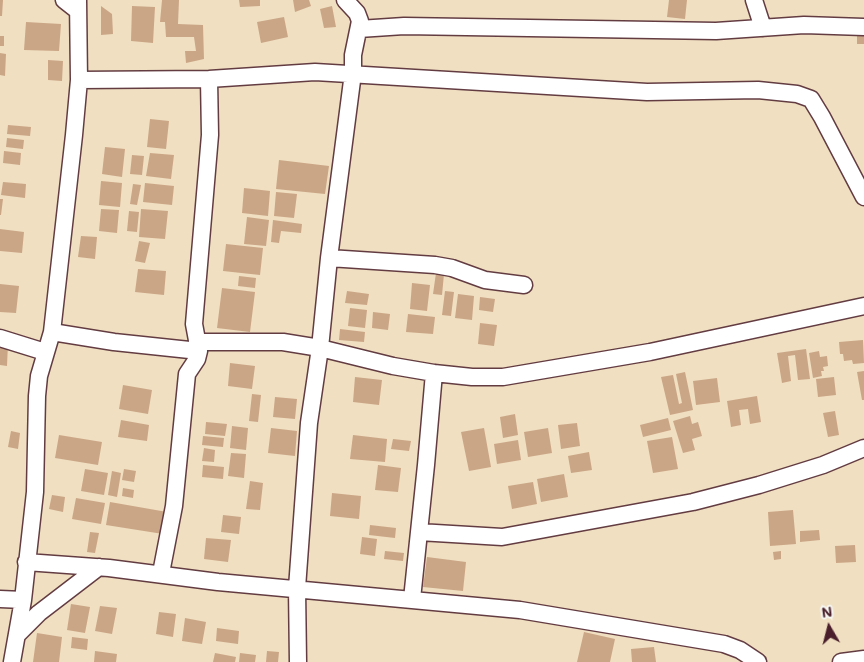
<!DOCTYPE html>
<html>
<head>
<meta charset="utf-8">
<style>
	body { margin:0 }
	#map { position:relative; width:864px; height:662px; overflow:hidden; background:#f0dfc1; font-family:Mali,sans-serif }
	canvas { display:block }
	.north { position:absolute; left:804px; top:602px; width:50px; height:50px; -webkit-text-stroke:4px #f6f6f2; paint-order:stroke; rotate:352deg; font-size:14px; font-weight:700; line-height:20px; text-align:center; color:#4a1f2b }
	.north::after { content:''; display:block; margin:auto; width:18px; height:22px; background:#4a1f2b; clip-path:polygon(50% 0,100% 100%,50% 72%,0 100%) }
</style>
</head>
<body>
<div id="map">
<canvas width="864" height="662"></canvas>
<div class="north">N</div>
</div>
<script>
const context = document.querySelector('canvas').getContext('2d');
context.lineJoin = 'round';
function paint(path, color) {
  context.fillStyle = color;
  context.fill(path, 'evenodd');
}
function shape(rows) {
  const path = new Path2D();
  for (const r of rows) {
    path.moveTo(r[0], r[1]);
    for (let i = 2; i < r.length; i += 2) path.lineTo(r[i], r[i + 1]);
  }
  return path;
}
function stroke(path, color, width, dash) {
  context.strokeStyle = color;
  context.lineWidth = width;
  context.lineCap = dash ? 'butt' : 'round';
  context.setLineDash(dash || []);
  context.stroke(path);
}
const building = shape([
	[0,0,3,0,2,16,0,16],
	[162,0,179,0,178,24,203,25,204,59,186,63,185,51,196,51,194,37,166,37,165,22,160,22],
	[239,0,260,0,260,6,240,7],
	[293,0,309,0,311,6,295,12],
	[669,0,687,0,685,19,667,17],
	[101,6,112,14,113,34,101,35],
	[132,6,155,7,153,43,131,41],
	[332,6,336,27,324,28,320,9],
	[284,17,288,37,261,43,257,22],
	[26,22,61,24,59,51,24,50],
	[0,36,4,36,4,46,0,46],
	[857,36,864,36,864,44,857,44],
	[0,53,6,54,5,76,0,75],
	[48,60,63,61,62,81,48,80],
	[150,119,169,121,166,149,147,147],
	[8,125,31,127,30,136,7,134],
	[7,138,24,140,23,149,6,147],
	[105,147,125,149,122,177,102,174],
	[4,151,21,153,20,165,3,163],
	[150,153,174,155,171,179,146,176],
	[132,155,144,156,142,175,130,174],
	[279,160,329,166,325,194,276,189],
	[101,181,122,183,120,207,99,205],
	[3,182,26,184,25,198,1,195],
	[145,183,174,186,172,205,143,202],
	[133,184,141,185,137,205,130,204],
	[244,188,270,191,268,216,242,213],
	[276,192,297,194,294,218,274,216],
	[0,199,3,199,1,215,0,215],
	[101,209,119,210,117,233,99,231],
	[141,209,168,211,165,239,139,237],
	[129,211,139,212,137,232,127,231],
	[247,217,269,220,266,246,244,244],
	[273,220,302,224,301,233,281,231,279,243,271,242],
	[0,229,24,232,22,253,0,251],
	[81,236,97,237,95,259,78,257],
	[139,241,150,243,145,263,135,261],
	[226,244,263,248,260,275,223,271],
	[138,269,166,271,164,295,135,292],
	[436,273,444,274,442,295,433,294],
	[239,276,256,278,255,288,238,286],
	[412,283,430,285,427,311,410,309],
	[0,284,19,286,16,313,0,312],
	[222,288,255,292,250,332,217,328],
	[347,291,369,294,367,305,345,303],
	[445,291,454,292,451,316,442,315],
	[458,294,474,296,472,320,455,318],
	[480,297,495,299,493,312,479,310],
	[350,308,367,310,365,328,348,326],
	[373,312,390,314,388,330,372,328],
	[408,314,435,317,433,334,406,332],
	[480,323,497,325,494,346,478,344],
	[340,329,365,332,364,342,339,340],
	[863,340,864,363,853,364,852,360,844,361,843,354,840,354,839,342],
	[0,342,8,343,7,366,0,365],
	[806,349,810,379,798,380,795,355,788,356,791,381,782,383,777,353],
	[819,351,820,357,827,356,828,366,823,367,824,371,821,371,822,376,813,378,809,353],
	[230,363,255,366,252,389,228,386],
	[864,371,864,400,862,400,857,372],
	[685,372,693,410,670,415,661,377,673,375,679,404,682,403,676,374],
	[355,377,382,380,379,405,353,402],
	[834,377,836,395,818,397,816,379],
	[717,378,720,402,696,405,693,381],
	[123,385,152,390,148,414,119,409],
	[252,394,261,395,258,422,249,421],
	[757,396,761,422,750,424,748,409,739,410,741,425,731,427,727,401],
	[275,397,297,399,295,419,273,417],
	[835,411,839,435,828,437,823,413],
	[515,414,518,435,503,438,500,417],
	[690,416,692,424,698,422,702,436,692,439,695,450,683,453,673,421],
	[668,418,671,430,643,437,640,425],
	[121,420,149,425,147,441,118,437],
	[206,422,227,424,225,436,205,434],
	[577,423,580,446,561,449,558,425],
	[232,426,248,428,246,450,230,448],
	[271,428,297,431,295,456,268,453],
	[484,428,491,467,469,471,461,432],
	[548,428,552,453,528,457,524,432],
	[11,431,20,433,18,449,8,447],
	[59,435,102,442,98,465,55,458],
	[353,435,387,439,385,462,350,459],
	[203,436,224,438,223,447,202,445],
	[672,437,678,469,653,473,647,441],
	[393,439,411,441,409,451,391,449],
	[518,440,521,460,497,464,494,444],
	[204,448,215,450,214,462,202,461],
	[589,452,592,470,571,473,568,456],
	[231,453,246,454,244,478,228,476],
	[203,465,224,467,223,479,202,477],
	[378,465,401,468,398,492,375,490],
	[85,469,108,473,104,495,81,491],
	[124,469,136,471,134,482,122,480],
	[112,471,121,473,117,497,108,495],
	[564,474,568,497,541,502,537,479],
	[250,481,263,483,260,510,246,509],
	[533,482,537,504,512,509,508,486],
	[123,488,134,490,133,498,122,496],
	[332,493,361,496,359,519,330,516],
	[52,495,65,497,63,512,49,509],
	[76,498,105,503,101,524,72,519],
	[110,502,167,512,163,534,106,525],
	[793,510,796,544,770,546,768,512],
	[223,515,241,517,239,534,221,532],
	[370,525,396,528,395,538,369,535],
	[819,530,820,540,800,542,800,531],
	[90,532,99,533,95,553,87,552],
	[362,537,377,539,375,556,360,554],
	[206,538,231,540,228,562,204,559],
	[855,545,856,562,836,563,835,546],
	[385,551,404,553,403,561,384,559],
	[781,551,781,559,774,560,773,552],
	[427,557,466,562,463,591,423,587],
	[71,604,90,607,85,633,67,630],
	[100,606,117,608,112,634,95,631],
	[159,612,176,614,173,637,156,634],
	[185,618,206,622,202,644,182,641],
	[217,628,239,631,238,644,216,641],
	[584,632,615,639,610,662,577,662],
	[37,633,62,637,59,662,33,662],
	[72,637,88,639,87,650,71,648],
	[654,647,656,662,632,662,631,649],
	[95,651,117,654,116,662,94,662],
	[267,651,279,652,278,662,266,662],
	[215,653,236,657,235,662,213,662],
	[240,653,256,655,255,662,239,662]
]);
const minor = shape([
	[64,0,78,11],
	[754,0,763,28],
	[359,29,404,26,716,31,804,25,864,27],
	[79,80,209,79,315,72,647,92,758,90,797,94,811,99,822,117,864,197],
	[329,258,435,265,452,268,485,280,524,285],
	[52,332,114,342,199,351],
	[0,338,45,352],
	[198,342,283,342,320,348,393,366,434,373,472,377,503,377,650,352,864,306],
	[419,532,502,537,693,502,759,485,823,465,864,448],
	[26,562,109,568,218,582,520,610,724,644,740,650,758,662],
	[161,573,174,506,187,374,197,359,199,351,194,324,210,135,209,79],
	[0,599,23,600],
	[412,599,426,465,434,373],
	[17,635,39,613,99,567],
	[12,662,23,600,35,492,37,396,39,376,52,332,74,135,79,80,78,0],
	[298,662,297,588,309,423,320,348,329,258,353,73,353,55,360,21,357,13,345,0],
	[841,662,864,659]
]);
paint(building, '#caa686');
stroke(minor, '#633c42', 19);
stroke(minor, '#fff', 16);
</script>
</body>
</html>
